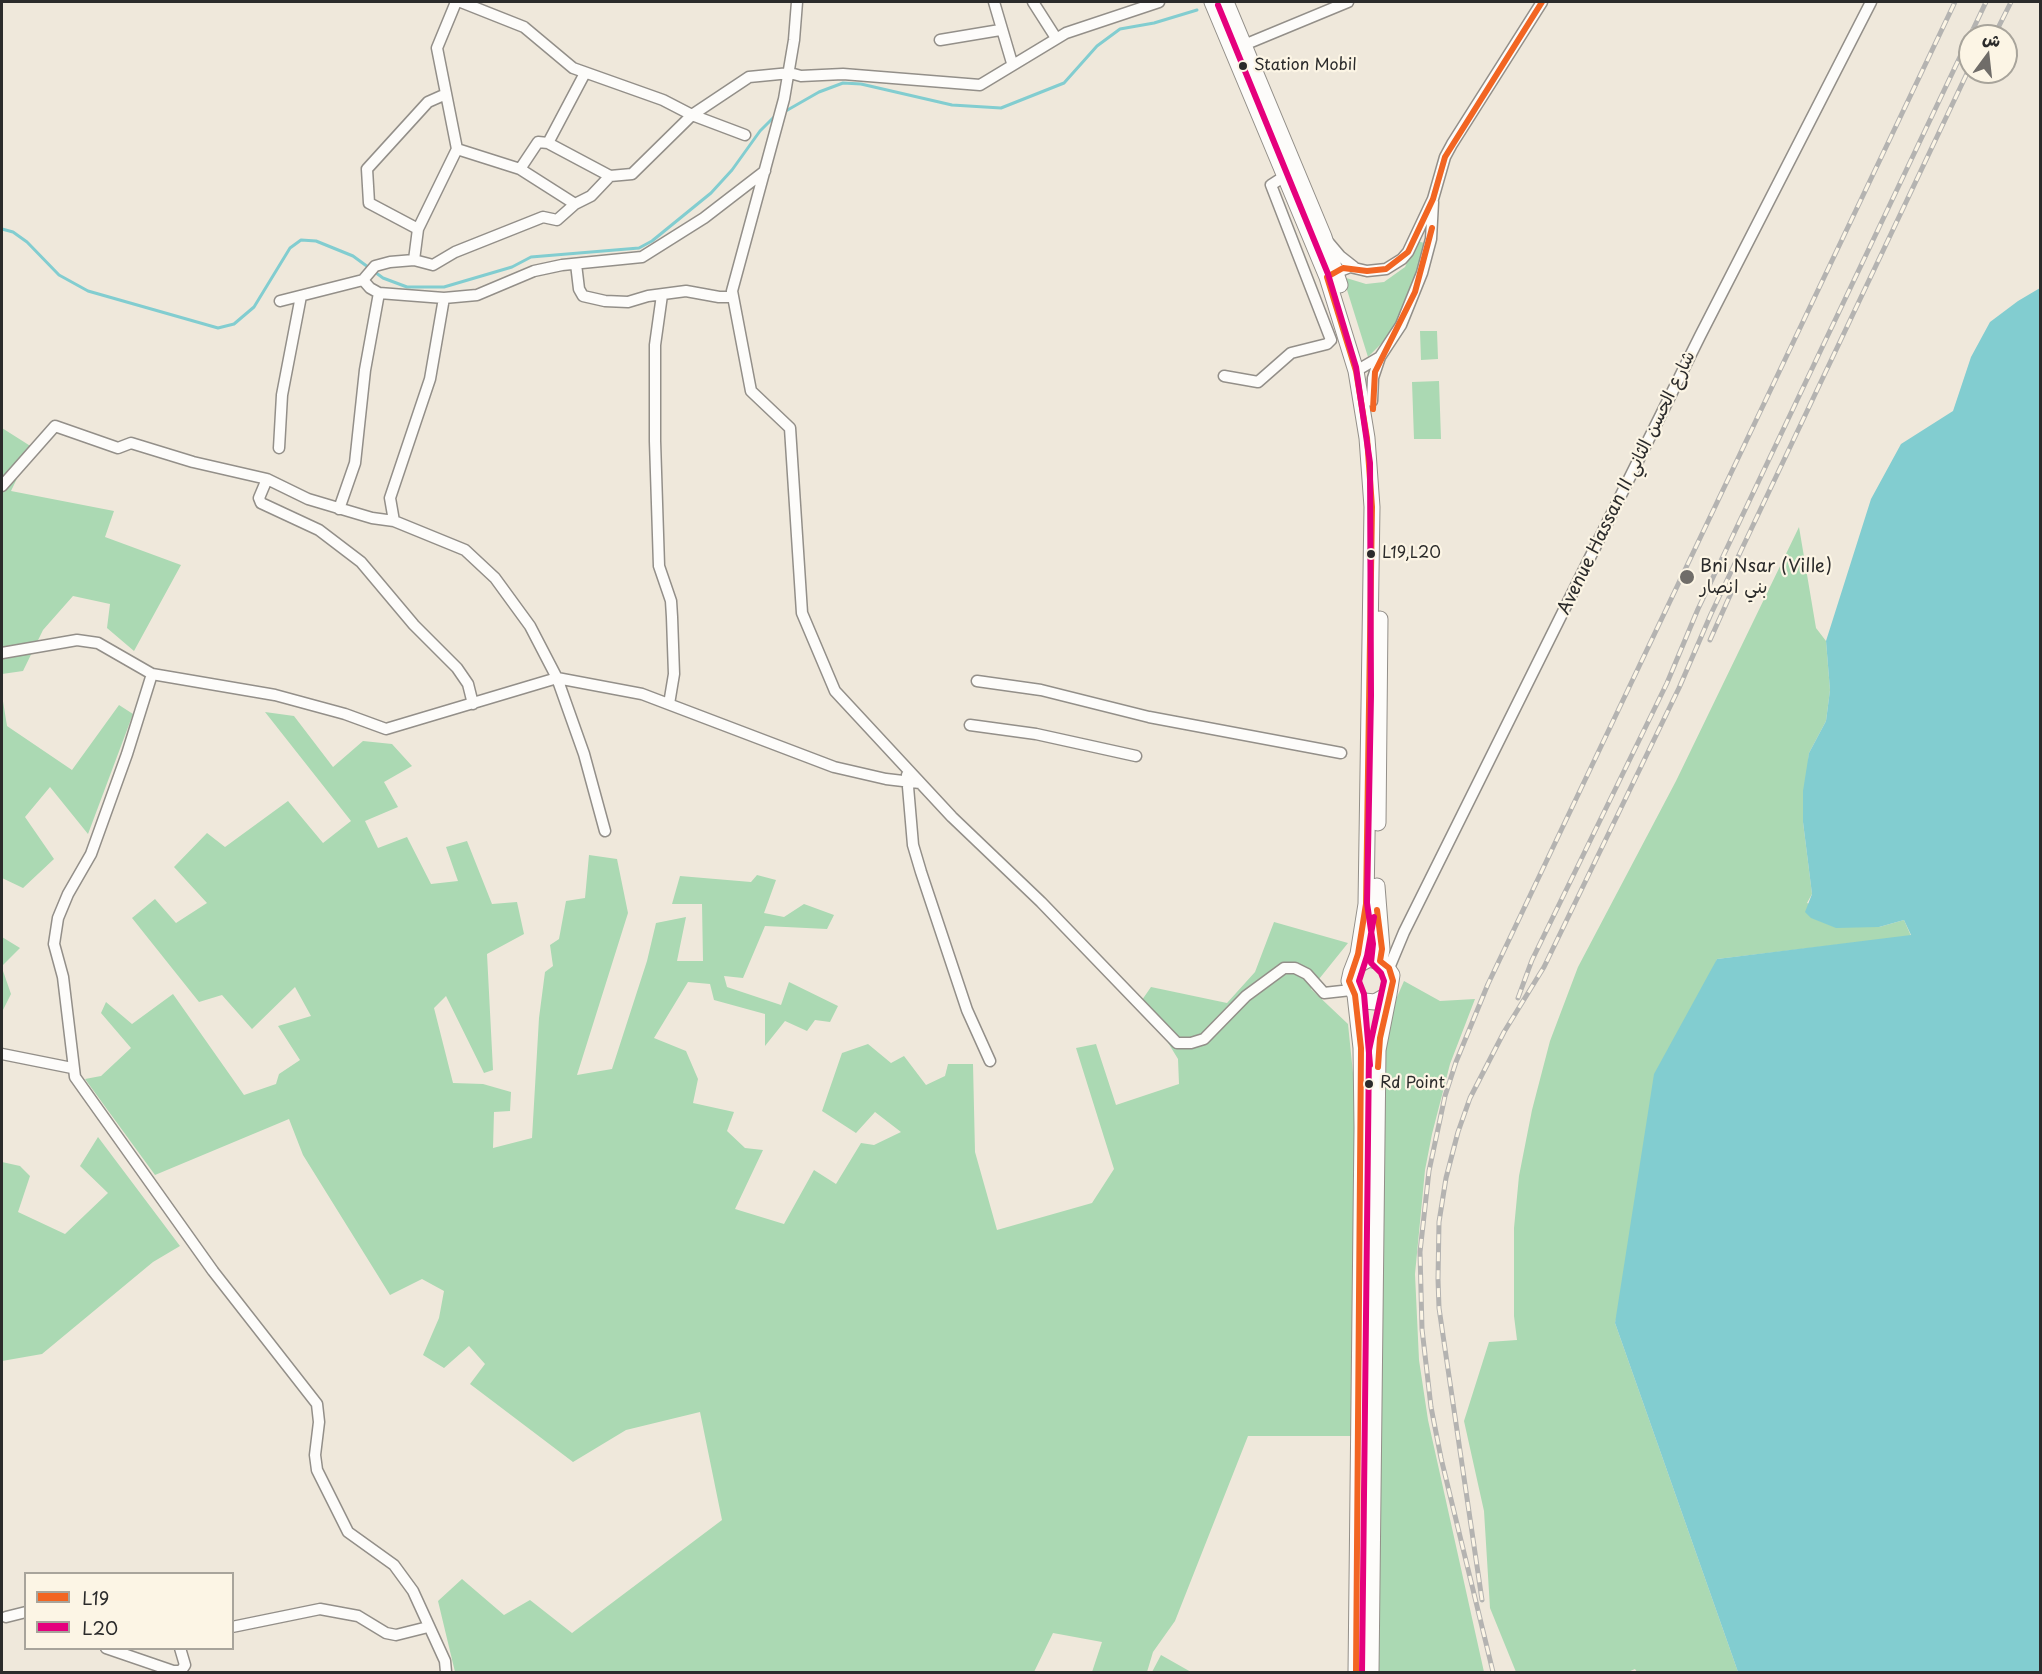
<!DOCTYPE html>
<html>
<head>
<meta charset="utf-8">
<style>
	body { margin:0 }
	#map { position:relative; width:2042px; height:1674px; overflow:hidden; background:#efe8db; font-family:"Playpen Sans","Playpen Sans Arabic",sans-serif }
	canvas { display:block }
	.frame { position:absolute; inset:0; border:3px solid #2b2b2b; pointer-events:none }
	.legend { position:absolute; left:24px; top:1572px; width:210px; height:78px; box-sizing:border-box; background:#fcf5e5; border:2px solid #a8a49b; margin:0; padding:8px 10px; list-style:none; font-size:18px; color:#2b2b2b }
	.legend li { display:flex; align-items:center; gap:12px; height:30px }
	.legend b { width:30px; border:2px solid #a8a49b }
	.north { position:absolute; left:1958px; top:24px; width:60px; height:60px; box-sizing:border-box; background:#fcf5e5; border:2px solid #a8a49b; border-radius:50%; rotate:15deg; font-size:16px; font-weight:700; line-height:24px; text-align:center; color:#2b2b2b }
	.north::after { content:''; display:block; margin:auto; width:21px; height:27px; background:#706d69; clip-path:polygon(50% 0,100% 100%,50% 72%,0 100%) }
</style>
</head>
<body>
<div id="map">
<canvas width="2042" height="1674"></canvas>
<div class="frame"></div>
<ul class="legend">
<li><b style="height:8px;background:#f26522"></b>L19</li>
<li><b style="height:8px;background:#e5007d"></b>L20</li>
</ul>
<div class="north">ش</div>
</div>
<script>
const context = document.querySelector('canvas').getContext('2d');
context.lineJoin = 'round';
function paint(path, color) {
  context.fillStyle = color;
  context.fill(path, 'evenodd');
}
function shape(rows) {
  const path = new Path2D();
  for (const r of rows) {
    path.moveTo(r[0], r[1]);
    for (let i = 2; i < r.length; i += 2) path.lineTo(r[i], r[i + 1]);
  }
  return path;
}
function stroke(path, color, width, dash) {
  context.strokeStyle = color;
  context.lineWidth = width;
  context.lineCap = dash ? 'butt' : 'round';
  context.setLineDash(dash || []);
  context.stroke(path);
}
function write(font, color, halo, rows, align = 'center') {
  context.font = font + ' "Playpen Sans","Playpen Sans Arabic",sans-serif';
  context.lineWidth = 4.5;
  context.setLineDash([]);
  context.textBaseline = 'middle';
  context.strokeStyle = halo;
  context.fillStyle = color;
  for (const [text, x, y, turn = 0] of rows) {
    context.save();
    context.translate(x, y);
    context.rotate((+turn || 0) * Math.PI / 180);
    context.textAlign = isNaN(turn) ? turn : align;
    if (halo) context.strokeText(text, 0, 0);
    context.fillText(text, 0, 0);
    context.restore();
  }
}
const green = shape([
	[1418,241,1424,243,1414,281,1401,314,1386,339,1368,357,1343,277,1366,284,1384,282,1405,267],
	[1420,331,1437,331,1438,359,1421,360],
	[1439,381,1441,439,1414,439,1412,382],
	[2,428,32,447,11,491,114,511,105,537,181,565,134,651,107,628,110,604,73,596,43,630,23,671,2,674],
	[1799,527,1816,628,1826,641,1830,690,1826,721,1809,753,1803,822,1812,894,1807,903,1879,927,1904,920,1911,936,1717,959,1615,1323,1738,1672,1637,1672,1635,1669,1628,1672,1516,1672,1490,1608,1484,1511,1464,1421,1489,1342,1517,1340,1514,1316,1514,1228,1519,1176,1532,1110,1550,1041,1578,967,1676,781],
	[2,695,7,726,72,770,119,705,133,714,88,834,50,787,25,817,54,859,23,888,2,878],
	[265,712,294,716,333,767,363,741,392,744,412,766,384,782,398,807,365,821,378,848,407,837,431,884,458,881,446,847,467,841,492,904,517,902,524,934,487,954,493,1070,484,1073,446,996,434,1008,453,1083,483,1084,511,1092,510,1111,494,1112,493,1148,532,1138,539,1018,545,972,553,966,550,945,559,939,566,901,585,898,589,855,617,859,628,913,577,1075,612,1069,647,961,656,923,686,917,677,961,703,961,702,904,672,904,680,876,751,882,757,875,776,880,764,913,784,917,804,904,834,915,827,929,765,926,743,978,724,976,727,987,781,1005,789,982,838,1006,830,1022,815,1020,807,1031,785,1021,765,1046,765,1014,714,1000,710,984,688,982,654,1038,686,1051,698,1079,693,1103,734,1112,727,1131,745,1148,763,1150,735,1209,784,1224,814,1170,836,1184,861,1143,874,1145,901,1132,875,1112,856,1133,822,1111,842,1053,868,1044,891,1063,904,1056,926,1085,945,1076,948,1064,973,1064,975,1152,997,1230,1092,1203,1114,1169,1076,1048,1096,1044,1116,1105,1179,1084,1178,1059,1142,1000,1151,987,1227,1003,1255,972,1274,922,1348,943,1311,989,1348,1024,1355,1093,1353,1436,1248,1436,1175,1621,1153,1652,1147,1672,1092,1672,1102,1642,1053,1633,1034,1672,455,1672,438,1601,462,1579,504,1615,530,1600,572,1633,722,1520,700,1412,626,1430,573,1462,470,1384,485,1364,469,1346,444,1368,423,1355,439,1318,444,1291,422,1279,390,1295,303,1155,289,1119,155,1175,85,1079,101,1076,131,1048,101,1013,106,1002,132,1024,173,994,244,1095,276,1084,279,1074,300,1060,278,1026,311,1016,295,987,252,1029,222,995,199,1002,132,918,155,899,176,923,207,903,174,867,207,833,225,847,288,801,323,843,351,821],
	[2,937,20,948,2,966],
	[2,968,11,994,2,1012],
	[1404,981,1440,1001,1475,999,1450,1064,1432,1134,1425,1170,1415,1274,1419,1360,1428,1420,1484,1672,1376,1672,1379,1084,1390,1013],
	[98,1137,180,1246,153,1262,42,1354,2,1361,2,1162,20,1166,30,1176,18,1212,65,1234,108,1193,80,1166],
	[1161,1655,1191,1672,1152,1672]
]);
const water = shape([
	[2040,288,2040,1672,1738,1672,1615,1323,1654,1074,1717,959,1911,935,1904,920,1879,927,1836,928,1811,918,1805,912,1812,894,1803,822,1803,791,1809,753,1826,721,1830,690,1826,641,1871,499,1901,444,1953,411,1971,357,1990,322,2018,301]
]);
const stream = shape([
	[784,112,819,92,843,83,861,84,952,105,1001,108,1064,83,1097,46,1120,29,1154,23,1197,10],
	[2,229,13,232,27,242,59,275,88,291,218,328,234,324,254,307,290,248,301,240,316,241,353,256,383,278,407,287,444,287,512,267,531,257,639,248,652,241,711,193,732,170,760,131,775,116]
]);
const minor = shape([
	[456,2,437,48,457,149],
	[461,2,524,27,573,68,663,100,692,115,745,135],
	[797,2,794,40,784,99,732,291,751,391,790,428,802,613,835,691,952,817,1041,902,1177,1043,1191,1043,1204,1039,1246,996,1284,968,1295,968,1307,974,1324,993,1351,990],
	[994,2,1012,63],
	[1033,2,1056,38],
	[940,40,1000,30],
	[1244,45,1348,2],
	[446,94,428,102,367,169,369,203,418,229,457,149,520,169,575,204],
	[548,143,585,73],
	[520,169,538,142,548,143,610,176],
	[418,229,414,260,433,265,455,252,543,217,557,220,575,204,591,196,610,176,632,174,692,115,749,77,790,73,801,76,843,74,980,85,1066,33,1159,2],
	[1329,243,1340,256,1354,267],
	[576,264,579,289,583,296,605,301,628,302,648,296,686,291,719,297,733,297],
	[1330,275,1350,267,1367,271,1386,269,1402,259,1408,252,1433,199,1445,157,1452,144,1542,2],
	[363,280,370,288,379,293,444,298],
	[662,295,655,345,655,441,659,566,671,601,672,617,674,674,669,704],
	[280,301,363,280,375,266,390,262,414,260],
	[1356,371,1380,357],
	[1224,376,1258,382,1291,353,1327,344,1331,340,1271,185,1285,176],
	[1372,401,1373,378,1380,357,1401,325,1422,273,1431,239,1433,202],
	[279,448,282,395,301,296],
	[267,479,259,498,261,503,319,530,361,562,414,625,457,668,468,684,473,704],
	[2,486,55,426,118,448,131,443,193,462,267,479,308,499,372,518,394,521,465,550,495,578,530,626,557,678,584,754,605,831],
	[339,509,355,463,365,370,379,293],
	[394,521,390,498,430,379,444,298,477,295,534,271,562,265,642,257,704,218,765,171],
	[2,653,77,640,98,643,152,674,275,695,345,714,386,729,557,678,642,694,834,767,886,779,920,783],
	[152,674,127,754,91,854,68,894,58,918,54,944,63,977,75,1077,213,1271,317,1404,319,1422,315,1455,317,1470,348,1532,394,1565,413,1591,445,1661,446,1672],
	[977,681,1041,690,1149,717,1341,753],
	[970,725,1036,734,1136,756],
	[907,775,913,845,921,872,967,1010,990,1061],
	[1389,968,1404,932,1700,336,1871,2],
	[2,1054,72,1068],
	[6,1617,26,1612],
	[232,1627,320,1609,358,1616,386,1633,396,1635,428,1627],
	[106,1648,173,1671,181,1671,185,1665,180,1648]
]);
const highway = shape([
	[1212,2,1327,277,1356,371,1367,438,1372,507,1366,904,1358,954,1351,972,1349,981,1355,995,1364,1001,1375,1002,1389,994,1392,975,1384,963,1369,959,1353,968],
	[1226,2,1324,237,1340,285],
	[1378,823,1380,619],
	[1377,886,1382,949,1380,961],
	[1355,995,1361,1048,1362,1128,1356,1672],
	[1371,1672,1378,1050,1389,994]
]);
const rail = shape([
	[1994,36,2011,2],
	[1710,640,1736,582],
	[1518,998,1532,960,1667,683,1698,609,1986,2],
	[1482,1600,1439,1308,1438,1279,1439,1222,1446,1178,1458,1132,1470,1098,1504,1032,1544,967,1679,688,1711,614,1970,67],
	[1493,1672,1441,1458,1431,1407,1422,1329,1420,1252,1429,1171,1445,1096,1456,1062,1488,984,1955,2]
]);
const bus1 = shape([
	[1373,409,1375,372,1415,292,1432,228],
	[1377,910,1382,949,1380,961,1389,968,1393,981,1380,1038,1378,1067],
	[1356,1672,1361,1048,1355,995,1349,981,1358,954,1366,904,1372,507,1367,438,1356,371,1327,277,1343,268,1367,271,1386,269,1408,252,1433,199,1445,157,1542,2]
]);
const bus2 = shape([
	[1218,5,1328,274,1356,367,1370,463,1371,696,1367,903,1373,944,1371,963,1381,973,1384,981,1369,1050,1362,1672],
	[1370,1065,1364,994,1359,981,1367,956,1374,917]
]);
const markers = [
	[1243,66,5,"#2b2b2b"],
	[1371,554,5,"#2b2b2b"],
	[1687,577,8,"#706d69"],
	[1369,1084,5,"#2b2b2b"]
];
const busNames = [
	["Station Mobil",1254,66],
	["L19,L20",1382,554],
	["Rd Point",1380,1084]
];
const streetNames = [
	["Avenue Hassan II شارع الحسن الثاني",1627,483,-64]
];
const poiNames = [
	["Bni Nsar (Ville)",1700,567],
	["بني انصار",1700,588]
];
paint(green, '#abd9b3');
paint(water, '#82cdd0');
stroke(stream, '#82cdd0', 3);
stroke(minor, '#938f89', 13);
stroke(highway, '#938f89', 17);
stroke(minor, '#fdfcfa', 10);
stroke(highway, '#fdfcfa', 15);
stroke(rail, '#b4b3b1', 5);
stroke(rail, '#fcf5e5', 3, [9]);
stroke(bus1, '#f26522', 6);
stroke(bus2, '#e5007d', 6);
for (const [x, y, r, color] of markers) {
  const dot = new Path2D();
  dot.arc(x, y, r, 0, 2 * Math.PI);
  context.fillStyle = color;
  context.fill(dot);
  stroke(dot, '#fcf5e5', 2);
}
write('16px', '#2b2b2b', '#fcf5e5', busNames, 'left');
write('18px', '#2b2b2b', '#fcf5e5', streetNames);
write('18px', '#2b2b2b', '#fcf5e5', poiNames, 'left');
</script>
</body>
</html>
